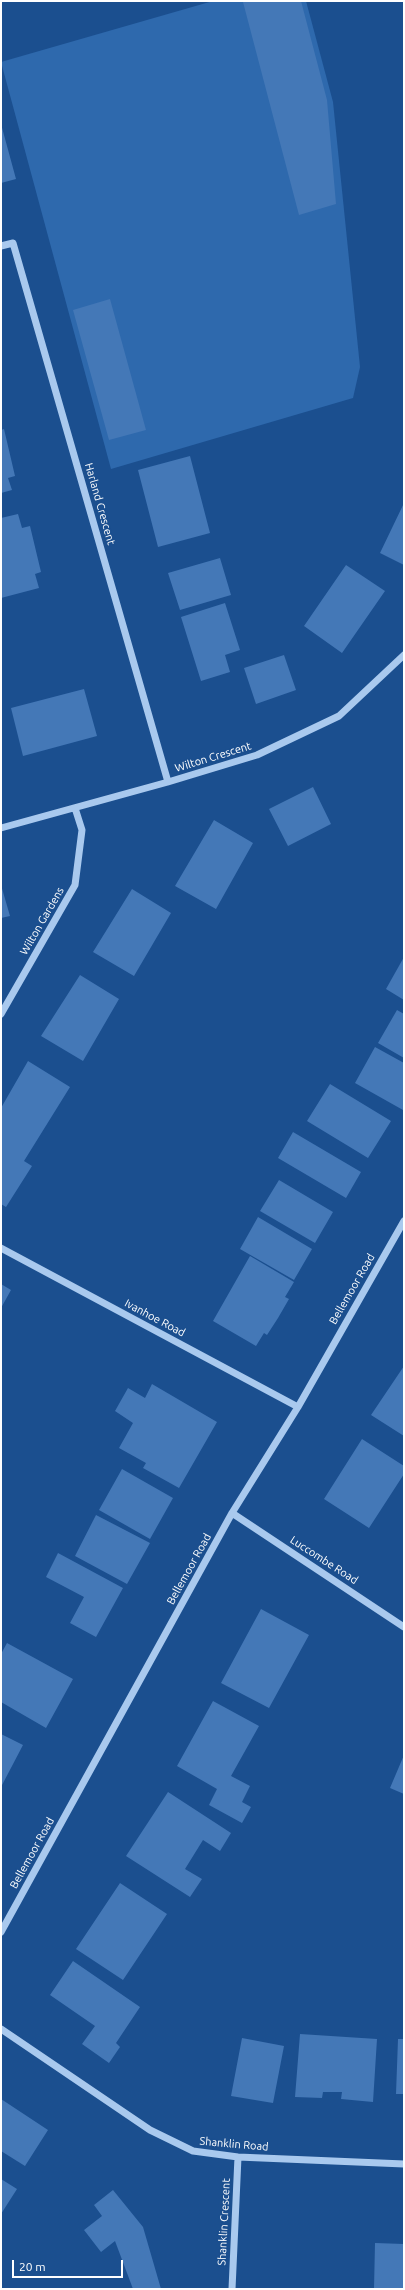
<!DOCTYPE html>
<html>
<head>
<meta charset="utf-8">
<style>
	body { margin:0 }
	#map { position:relative; width:405px; height:2290px; overflow:hidden; background:#1b4f8f; font-family:Ubuntu,sans-serif }
	canvas { display:block }
	.frame { position:absolute; inset:0; border:2px solid #fff; pointer-events:none }
	.scale { position:absolute; left:12px; top:2260px; width:111px; height:18px; box-sizing:border-box; border:2px solid #fff; border-top:0; padding-left:5px; font-size:12px; line-height:14px; white-space:nowrap; color:#fff; -webkit-text-stroke:3px #1b4f8f; paint-order:stroke }
</style>
</head>
<body>
<div id="map">
<canvas width="405" height="2290"></canvas>
<div class="frame"></div>
<div class="scale">20 m</div>
</div>
<script>
const context = document.querySelector('canvas').getContext('2d');
context.lineJoin = 'round';
function paint(path, color) {
  context.fillStyle = color;
  context.fill(path, 'evenodd');
}
function shape(rows) {
  const path = new Path2D();
  for (const r of rows) {
    path.moveTo(r[0], r[1]);
    for (let i = 2; i < r.length; i += 2) path.lineTo(r[i], r[i + 1]);
  }
  return path;
}
function stroke(path, color, width, dash) {
  context.strokeStyle = color;
  context.lineWidth = width;
  context.lineCap = dash ? 'butt' : 'round';
  context.setLineDash(dash || []);
  context.stroke(path);
}
function write(font, color, halo, rows, align = 'center') {
  context.font = font + ' Ubuntu,sans-serif';
  context.lineWidth = 3;
  context.setLineDash([]);
  context.textBaseline = 'middle';
  context.strokeStyle = halo;
  context.fillStyle = color;
  for (const [text, x, y, turn = 0] of rows) {
    context.save();
    context.translate(x, y);
    context.rotate((+turn || 0) * Math.PI / 180);
    context.textAlign = isNaN(turn) ? turn : align;
    if (halo) context.strokeText(text, 0, 0);
    context.fillText(text, 0, 0);
    context.restore();
  }
}
const green = shape([
	[213,1,306,1,333,102,360,367,353,398,111,469,1,62]
]);
const building = shape([
	[248,1,301,1,327,100,336,204,299,215,243,2],
	[1,124,16,179,1,183],
	[110,299,146,430,109,440,73,310],
	[4,429,15,476,8,478,12,490,1,493,1,430],
	[190,456,210,533,158,547,138,470],
	[404,503,404,565,380,553],
	[18,514,22,528,30,526,41,572,35,574,39,588,1,598,1,518],
	[220,558,231,595,180,610,168,573],
	[346,565,385,591,342,653,304,626],
	[225,603,240,650,225,655,230,672,201,681,181,617],
	[284,655,296,690,256,704,244,668],
	[84,689,97,736,23,756,11,708],
	[313,787,331,824,288,846,269,809],
	[214,820,253,843,216,909,175,886],
	[1,885,10,916,1,918],
	[132,889,171,913,134,976,93,952],
	[404,957,404,1000,386,989],
	[80,975,119,999,83,1061,41,1036],
	[397,1010,404,1014,404,1058,378,1043],
	[375,1047,404,1063,403,1110,355,1083],
	[28,1061,70,1087,24,1161,32,1166,6,1207,1,1204,1,1108],
	[330,1084,391,1121,368,1158,307,1121],
	[293,1132,361,1172,346,1198,278,1158],
	[279,1180,333,1212,315,1243,260,1211],
	[258,1217,312,1249,294,1280,240,1249],
	[250,1256,294,1282,285,1297,289,1299,278,1318,267,1335,264,1333,256,1346,213,1321],
	[1,1284,11,1290,1,1308],
	[404,1366,404,1436,371,1415],
	[152,1384,217,1422,179,1488,143,1468,146,1463,119,1448,133,1423,115,1411,128,1388,145,1398],
	[362,1439,404,1466,404,1474,369,1528,324,1499],
	[122,1469,173,1498,150,1539,99,1510],
	[96,1515,150,1543,127,1584,75,1556],
	[58,1553,123,1588,96,1637,70,1623,84,1597,46,1577],
	[261,1609,309,1635,269,1708,221,1683],
	[7,1643,73,1679,46,1728,1,1702,1,1654],
	[213,1701,259,1726,231,1776,250,1786,242,1802,251,1807,242,1823,209,1805,217,1789,177,1766],
	[1,1734,23,1745,1,1787],
	[404,1755,404,1794,390,1788],
	[168,1792,231,1833,220,1851,203,1840,185,1869,202,1879,190,1897,126,1856],
	[120,1883,167,1914,123,1980,76,1949],
	[73,1961,140,2007,116,2043,120,2047,109,2063,82,2044,95,2026,50,1995],
	[300,2034,377,2039,373,2102,341,2099,342,2092,323,2092,322,2098,295,2097],
	[242,2038,284,2046,273,2103,231,2096],
	[398,2039,404,2039,404,2094,396,2094],
	[1,2099,48,2130,25,2166,1,2151],
	[1,2179,17,2189,1,2214],
	[113,2190,143,2227,161,2289,133,2289,115,2241,101,2252,84,2230,102,2216,94,2205],
	[375,2243,404,2244,404,2289,374,2289]
]);
const minor = shape([
	[1,246,13,243,168,782],
	[1,828,168,782,257,755,339,716,404,655],
	[1,1014,75,885,82,830,75,808],
	[1,1248,298,1407],
	[232,1513,404,1627],
	[1,1932,232,1513,298,1407,404,1221],
	[1,2029,150,2130,193,2151,238,2157,404,2164],
	[232,2289,238,2157]
]);
const streetNames = [
	["Harland Crescent",100,504,74],
	["Wilton Crescent",213,757,-17],
	["Wilton Gardens",42,921,-60],
	["Bellemoor Road",352,1289,-60],
	["Ivanhoe Road",155,1318,28],
	["Luccombe Road",324,1560,33],
	["Bellemoor Road",189,1569,-61],
	["Bellemoor Road",32,1853,-61],
	["Shanklin Road",234,2144,5],
	["Shanklin Crescent",224,2222,-87]
];
paint(green, '#2e69ad');
paint(building, '#4478b7');
stroke(minor, '#a9c9ee', 7);
write('11px', '#fff', '#1b4f8f', streetNames);
</script>
</body>
</html>
